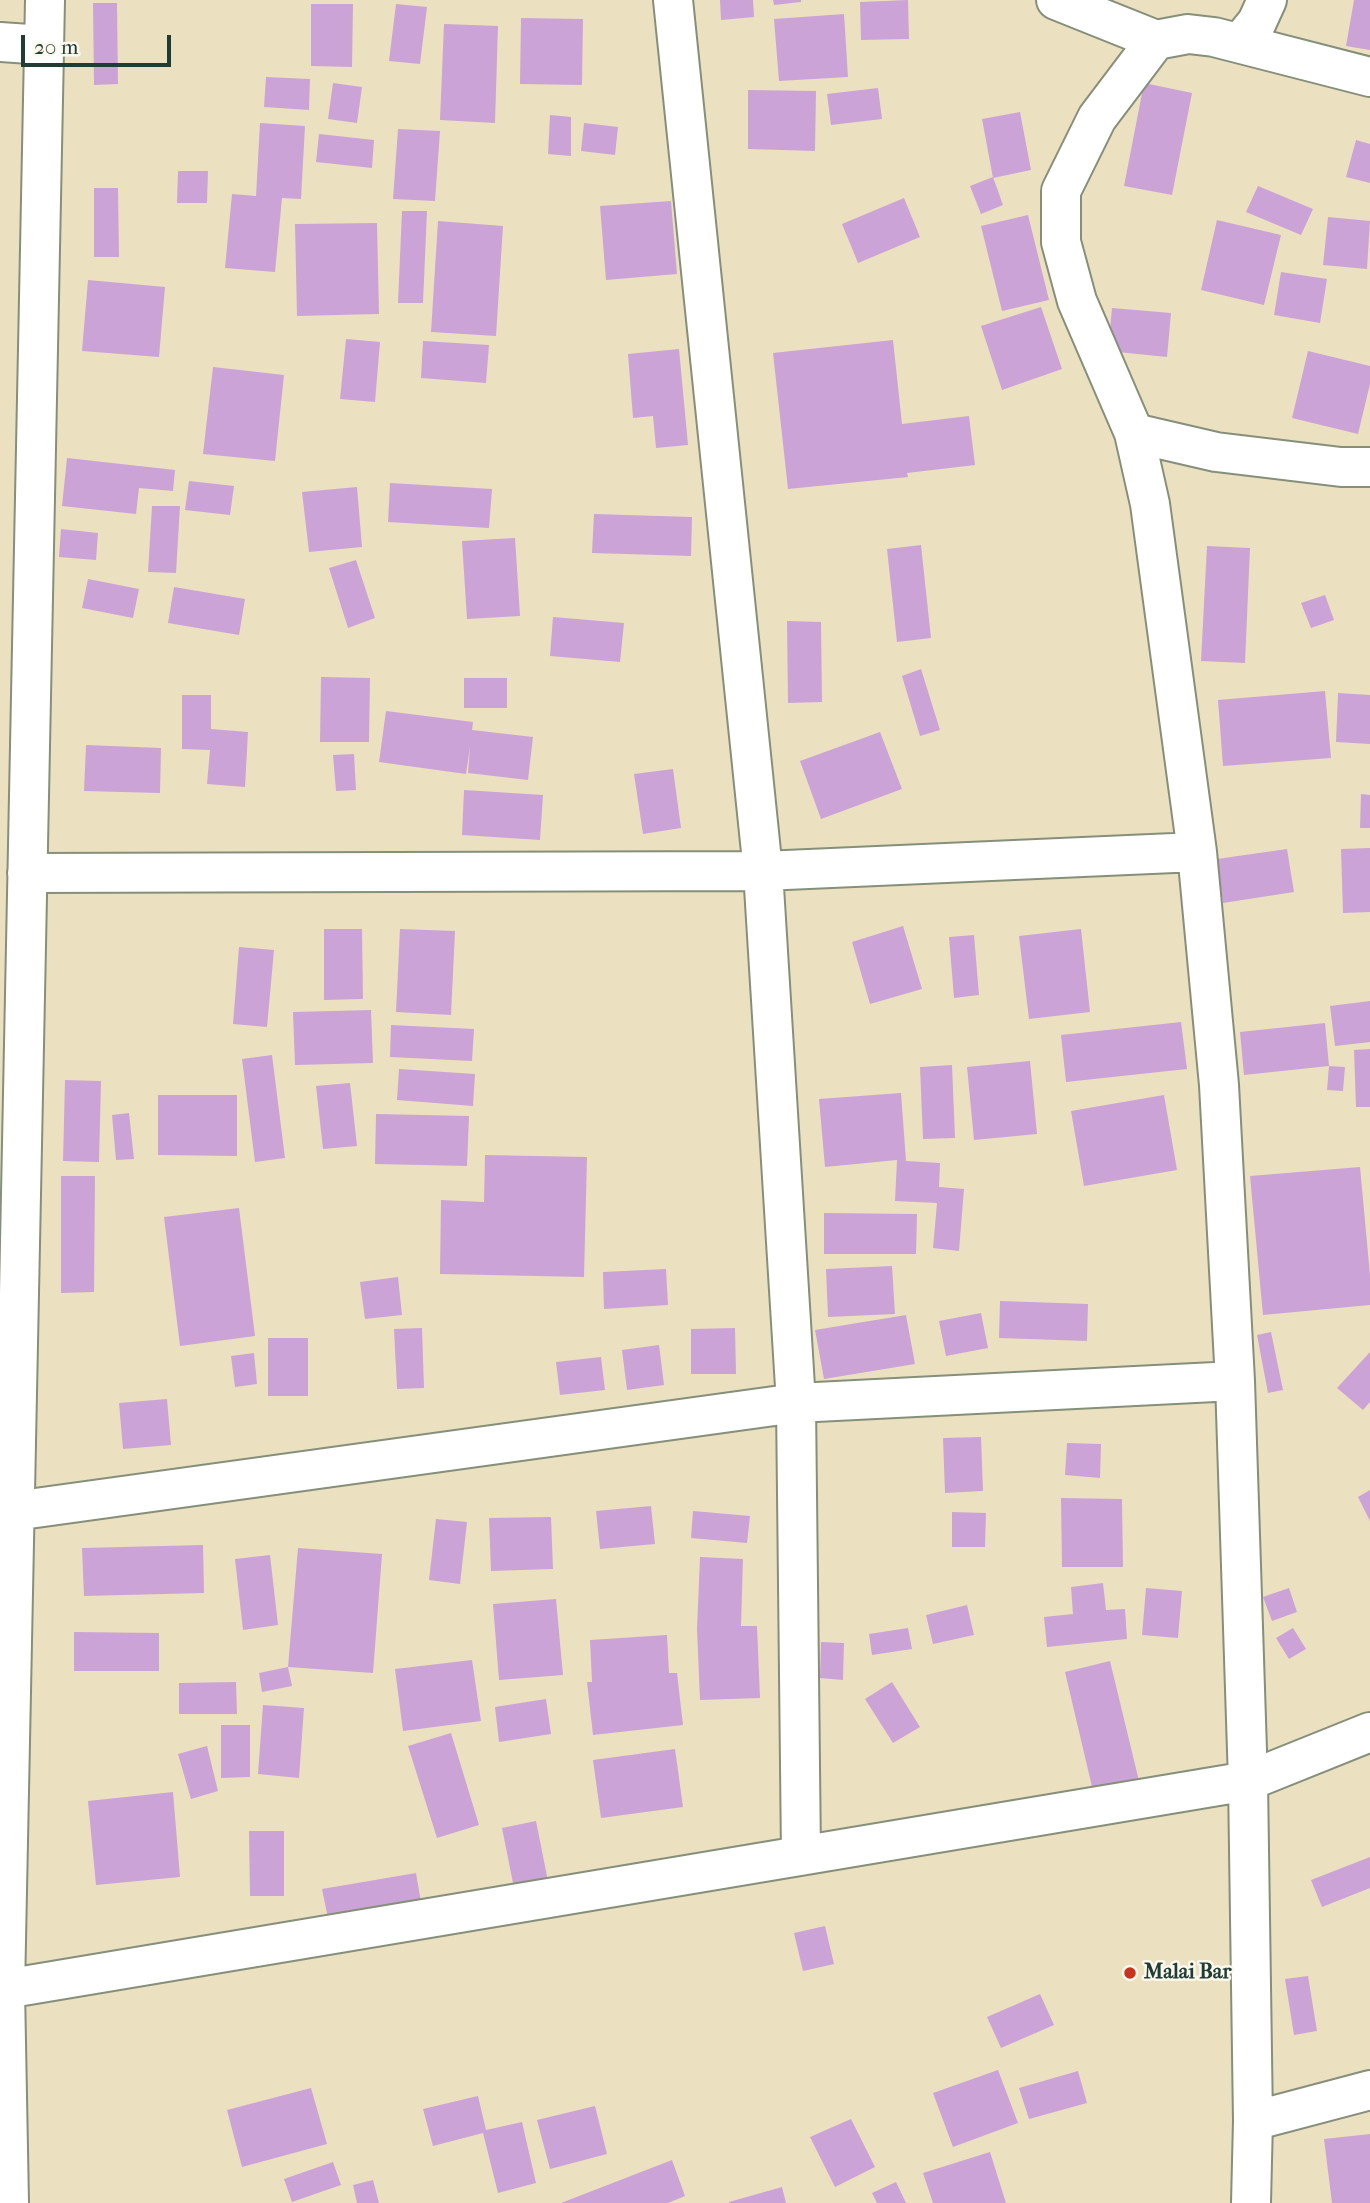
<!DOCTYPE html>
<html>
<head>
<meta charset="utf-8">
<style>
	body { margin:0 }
	#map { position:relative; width:1370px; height:2203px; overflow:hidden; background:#ebe1c0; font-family:"IM FELL French Canon",serif }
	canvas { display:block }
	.scale { position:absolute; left:21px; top:35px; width:150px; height:32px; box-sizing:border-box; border:4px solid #1f3d34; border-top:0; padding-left:9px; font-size:21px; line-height:24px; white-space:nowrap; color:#1f3d34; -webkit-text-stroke:5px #fbf7ec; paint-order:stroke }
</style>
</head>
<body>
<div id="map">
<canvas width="1370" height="2203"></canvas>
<div class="scale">20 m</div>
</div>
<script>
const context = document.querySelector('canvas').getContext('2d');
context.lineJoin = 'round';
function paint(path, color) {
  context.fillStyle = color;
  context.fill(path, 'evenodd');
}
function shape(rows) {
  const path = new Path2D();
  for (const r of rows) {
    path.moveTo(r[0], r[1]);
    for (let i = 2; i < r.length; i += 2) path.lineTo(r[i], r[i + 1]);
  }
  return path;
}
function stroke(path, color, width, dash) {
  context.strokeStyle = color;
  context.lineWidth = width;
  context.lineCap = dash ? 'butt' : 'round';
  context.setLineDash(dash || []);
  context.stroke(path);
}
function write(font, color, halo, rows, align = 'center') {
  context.font = font + ' "IM FELL French Canon",serif';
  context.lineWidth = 5;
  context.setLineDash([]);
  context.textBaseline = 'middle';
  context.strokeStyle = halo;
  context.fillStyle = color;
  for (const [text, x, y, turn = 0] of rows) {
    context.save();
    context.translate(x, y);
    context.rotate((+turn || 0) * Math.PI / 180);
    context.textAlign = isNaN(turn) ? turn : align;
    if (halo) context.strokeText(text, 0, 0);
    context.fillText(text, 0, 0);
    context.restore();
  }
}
const building = shape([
	[720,0,753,0,754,17,721,20],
	[773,0,801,0,801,2,774,5],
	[908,0,909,39,861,40,860,2],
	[1354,0,1370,0,1370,50,1346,46],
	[93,3,117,3,118,84,94,85],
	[311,4,353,4,352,67,311,66],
	[396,4,427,7,420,64,389,61],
	[844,14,848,77,779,81,774,19],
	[521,18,583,19,582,85,520,84],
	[444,24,498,26,495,123,440,120],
	[266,77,310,79,309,110,264,107],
	[333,83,362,87,357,123,328,119],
	[1144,83,1192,93,1172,195,1124,186],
	[878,88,882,119,831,125,827,94],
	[748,90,816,91,815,151,748,149],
	[1020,112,1031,170,993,178,982,119],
	[550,115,571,117,571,156,548,154],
	[260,123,305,126,301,199,282,198,275,272,225,268,232,194,256,196],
	[584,123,618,127,615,155,581,151],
	[398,129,440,131,435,201,393,199],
	[319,134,374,140,372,168,316,162],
	[1356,140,1370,144,1370,183,1346,177],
	[178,171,208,171,207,203,177,203],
	[993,177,1003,205,981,214,970,186],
	[1258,186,1313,209,1301,235,1246,212],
	[94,188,118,188,119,257,94,257],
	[904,198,920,237,858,263,842,224],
	[671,201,677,274,606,280,600,206],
	[402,211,427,211,423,303,398,303],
	[1028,215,1049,300,1002,311,981,226],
	[1328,217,1370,221,1367,269,1323,265],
	[1217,220,1281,235,1264,305,1201,290],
	[438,221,503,226,496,336,431,332],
	[377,223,379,314,297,316,295,224],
	[1281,272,1327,279,1320,323,1274,315],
	[88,280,165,287,159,357,82,351],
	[1041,307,1062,369,1002,390,981,326],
	[1112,308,1171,313,1167,357,1108,351],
	[346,339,380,342,375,402,340,399],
	[893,340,902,424,969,416,975,465,907,473,908,477,788,489,773,353],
	[423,341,489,345,486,383,421,378],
	[679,349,688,445,656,448,653,416,633,418,628,354],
	[1308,351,1370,366,1370,384,1358,434,1292,418],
	[213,367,284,375,275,461,203,454],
	[67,458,175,470,173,491,139,488,136,514,62,506],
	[189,481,234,486,230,515,185,510],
	[390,483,492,489,489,528,388,522],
	[357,487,362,547,309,552,302,492],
	[152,506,180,506,176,573,148,572],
	[594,514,692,517,691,556,592,553],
	[61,529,98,533,96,560,59,557],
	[515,538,520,616,467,619,462,541],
	[921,545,931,638,897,642,887,549],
	[1207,546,1250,548,1245,663,1201,661],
	[356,560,375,618,348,628,329,568],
	[88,579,139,589,133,618,82,608],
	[174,587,245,599,239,635,168,623],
	[1325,595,1334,620,1311,628,1301,603],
	[553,617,624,623,620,662,550,656],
	[787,621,821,622,822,702,788,703],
	[921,669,940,730,920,736,902,676],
	[321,677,370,678,369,742,320,742],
	[464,678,507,678,507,708,464,708],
	[1325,691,1331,758,1223,766,1218,700],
	[1338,693,1370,695,1370,744,1336,742],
	[182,695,211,695,211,729,248,732,245,787,207,784,210,750,182,749],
	[386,711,473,722,472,730,533,737,528,780,468,773,470,747,466,774,379,762],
	[880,732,902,789,821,819,800,761],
	[86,745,161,748,160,793,84,791],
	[354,754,356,790,336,791,333,755],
	[673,769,681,828,643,834,634,774],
	[464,790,543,795,540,840,462,835],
	[1361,794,1370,795,1370,828,1360,828],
	[1370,848,1370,912,1343,913,1341,849],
	[1287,849,1294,892,1223,903,1217,859],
	[903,926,922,989,870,1004,852,942],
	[324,929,362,929,363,999,324,1000],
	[400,929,455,931,451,1015,396,1012],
	[1081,929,1090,1012,1029,1019,1019,936],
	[974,935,979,995,954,998,949,937],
	[239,947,274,950,267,1027,233,1024],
	[1370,1001,1370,1042,1335,1046,1330,1006],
	[371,1010,373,1063,295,1065,293,1012],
	[1181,1022,1187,1069,1066,1082,1061,1035],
	[1325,1023,1329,1066,1244,1075,1240,1032],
	[391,1025,474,1029,472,1061,390,1057],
	[1370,1049,1370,1107,1356,1107,1354,1050],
	[272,1055,285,1158,255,1162,242,1059],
	[1030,1061,1037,1134,974,1140,967,1067],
	[952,1065,955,1138,923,1139,920,1067],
	[1329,1066,1345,1067,1343,1091,1327,1090],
	[399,1069,475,1074,473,1106,397,1100],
	[65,1080,101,1081,99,1162,63,1161],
	[350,1083,357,1146,323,1149,316,1086],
	[901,1093,906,1161,940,1163,939,1187,964,1189,959,1251,933,1248,937,1203,895,1201,897,1160,825,1167,819,1099],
	[158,1095,237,1095,237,1156,158,1155],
	[1164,1095,1177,1170,1084,1186,1071,1111],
	[129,1113,134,1159,116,1160,112,1115],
	[376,1114,469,1116,467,1166,375,1164],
	[485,1155,587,1157,584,1277,440,1274,441,1200,484,1202],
	[1360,1167,1370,1275,1370,1305,1263,1315,1250,1176],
	[61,1176,95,1176,94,1292,61,1293],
	[239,1208,255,1336,180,1346,164,1217],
	[824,1213,917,1214,916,1254,824,1254],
	[892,1266,895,1314,828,1317,826,1269],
	[666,1269,668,1305,604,1309,603,1272],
	[398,1277,402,1315,365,1319,360,1282],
	[1000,1301,1088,1304,1087,1341,999,1338],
	[981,1313,988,1348,946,1356,939,1321],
	[906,1315,915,1364,824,1379,815,1330],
	[422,1328,424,1388,397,1389,394,1329],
	[735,1328,736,1374,691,1374,691,1329],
	[1271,1332,1283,1390,1268,1393,1257,1335],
	[268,1338,308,1338,308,1396,268,1396],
	[659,1345,664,1385,627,1390,622,1350],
	[1370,1352,1370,1402,1363,1410,1337,1388],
	[254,1353,257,1384,235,1387,231,1356],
	[601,1357,605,1390,560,1395,556,1362],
	[167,1399,171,1445,123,1449,119,1403],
	[981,1437,983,1491,945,1493,943,1438],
	[1067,1443,1101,1444,1100,1478,1065,1475],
	[1370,1490,1370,1521,1358,1497],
	[1061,1498,1122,1499,1123,1567,1062,1567],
	[651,1506,655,1544,600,1549,596,1511],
	[693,1511,750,1516,747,1543,691,1538],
	[952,1512,986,1513,985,1547,952,1547],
	[551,1517,553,1569,491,1571,489,1518],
	[436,1519,467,1522,460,1584,429,1580],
	[203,1545,204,1593,84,1596,82,1548],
	[298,1548,382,1554,373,1673,288,1667,292,1686,262,1692,259,1673,288,1667],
	[270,1555,278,1625,243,1630,235,1559],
	[700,1557,743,1559,741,1626,757,1626,760,1698,700,1700,697,1629],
	[1103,1583,1106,1610,1125,1609,1127,1639,1047,1647,1044,1617,1073,1614,1071,1587],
	[1146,1588,1182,1591,1178,1638,1142,1635],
	[1289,1588,1297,1612,1272,1621,1263,1597],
	[556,1599,563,1675,499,1680,493,1604],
	[967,1605,974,1635,933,1644,926,1615],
	[908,1628,912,1649,872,1655,869,1634],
	[1293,1628,1306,1649,1289,1659,1276,1638],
	[74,1632,159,1633,159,1671,74,1671],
	[667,1635,669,1673,677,1673,683,1725,593,1735,587,1682,592,1682,590,1640],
	[821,1642,844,1643,843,1680,820,1678],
	[472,1660,481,1721,403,1731,395,1669],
	[1110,1661,1139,1781,1093,1791,1065,1672],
	[236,1682,237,1714,179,1714,179,1683],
	[892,1682,920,1727,893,1743,865,1699],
	[546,1699,551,1734,499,1742,495,1707],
	[263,1705,304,1708,299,1778,258,1774],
	[221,1725,250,1725,250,1777,221,1778],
	[451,1733,479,1825,437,1838,408,1746],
	[207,1746,218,1791,191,1799,178,1754],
	[675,1749,683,1807,601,1818,593,1760],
	[173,1792,180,1877,96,1885,88,1801],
	[536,1821,549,1886,515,1893,502,1828],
	[249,1831,284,1831,284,1896,250,1896],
	[1370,1857,1370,1888,1322,1907,1311,1880],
	[416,1873,421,1902,328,1918,322,1889],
	[825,1926,834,1964,803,1971,794,1933],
	[1308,1976,1317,2031,1294,2035,1285,1979],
	[1040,1994,1054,2025,1001,2048,987,2017],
	[998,2070,1018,2123,953,2147,933,2093],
	[1078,2071,1087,2103,1029,2119,1019,2088],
	[311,2088,327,2144,242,2167,227,2110],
	[478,2096,486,2130,522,2122,536,2183,498,2193,483,2133,433,2146,423,2109],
	[595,2106,607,2154,550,2169,537,2120],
	[851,2119,875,2167,835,2187,810,2137],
	[1370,2134,1370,2203,1332,2203,1324,2139],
	[990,2152,1006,2203,933,2203,923,2173],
	[672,2160,685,2196,668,2203,561,2203],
	[333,2162,341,2185,292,2202,284,2179],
	[373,2180,379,2203,357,2203,353,2185],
	[896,2182,906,2203,877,2203,872,2193],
	[782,2187,786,2203,729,2203,729,2202]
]);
const street = shape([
	[673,0,763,871,796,1403,801,1855],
	[1056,0,1156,40,1188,34,1214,37,1370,77],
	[1156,40,1097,118,1061,191,1061,242,1077,301,1134,433,1150,504,1197,852,1219,1085,1235,1381,1248,1781,1253,2121,1251,2203],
	[0,42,44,45],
	[1240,43,1257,22,1267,0],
	[1134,433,1216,452,1341,467,1370,467],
	[27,873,763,871,1197,852],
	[0,1513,796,1403,1235,1381],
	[5,1989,1248,1781,1370,1732],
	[1253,2121,1370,2090],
	[9,2203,5,1989,45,0]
]);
const markers = [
	[1130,1973,7,"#c8321e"]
];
const poiNames = [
	["Malai Bar",1144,1973]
];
paint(building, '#cca3d6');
stroke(street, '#858f7a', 42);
stroke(street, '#fff', 38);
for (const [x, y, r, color] of markers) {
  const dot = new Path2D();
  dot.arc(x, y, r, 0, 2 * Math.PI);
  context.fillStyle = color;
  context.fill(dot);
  stroke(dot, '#fbf7ec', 2.5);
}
write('bold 21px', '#1f3d34', '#fbf7ec', poiNames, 'left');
</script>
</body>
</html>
